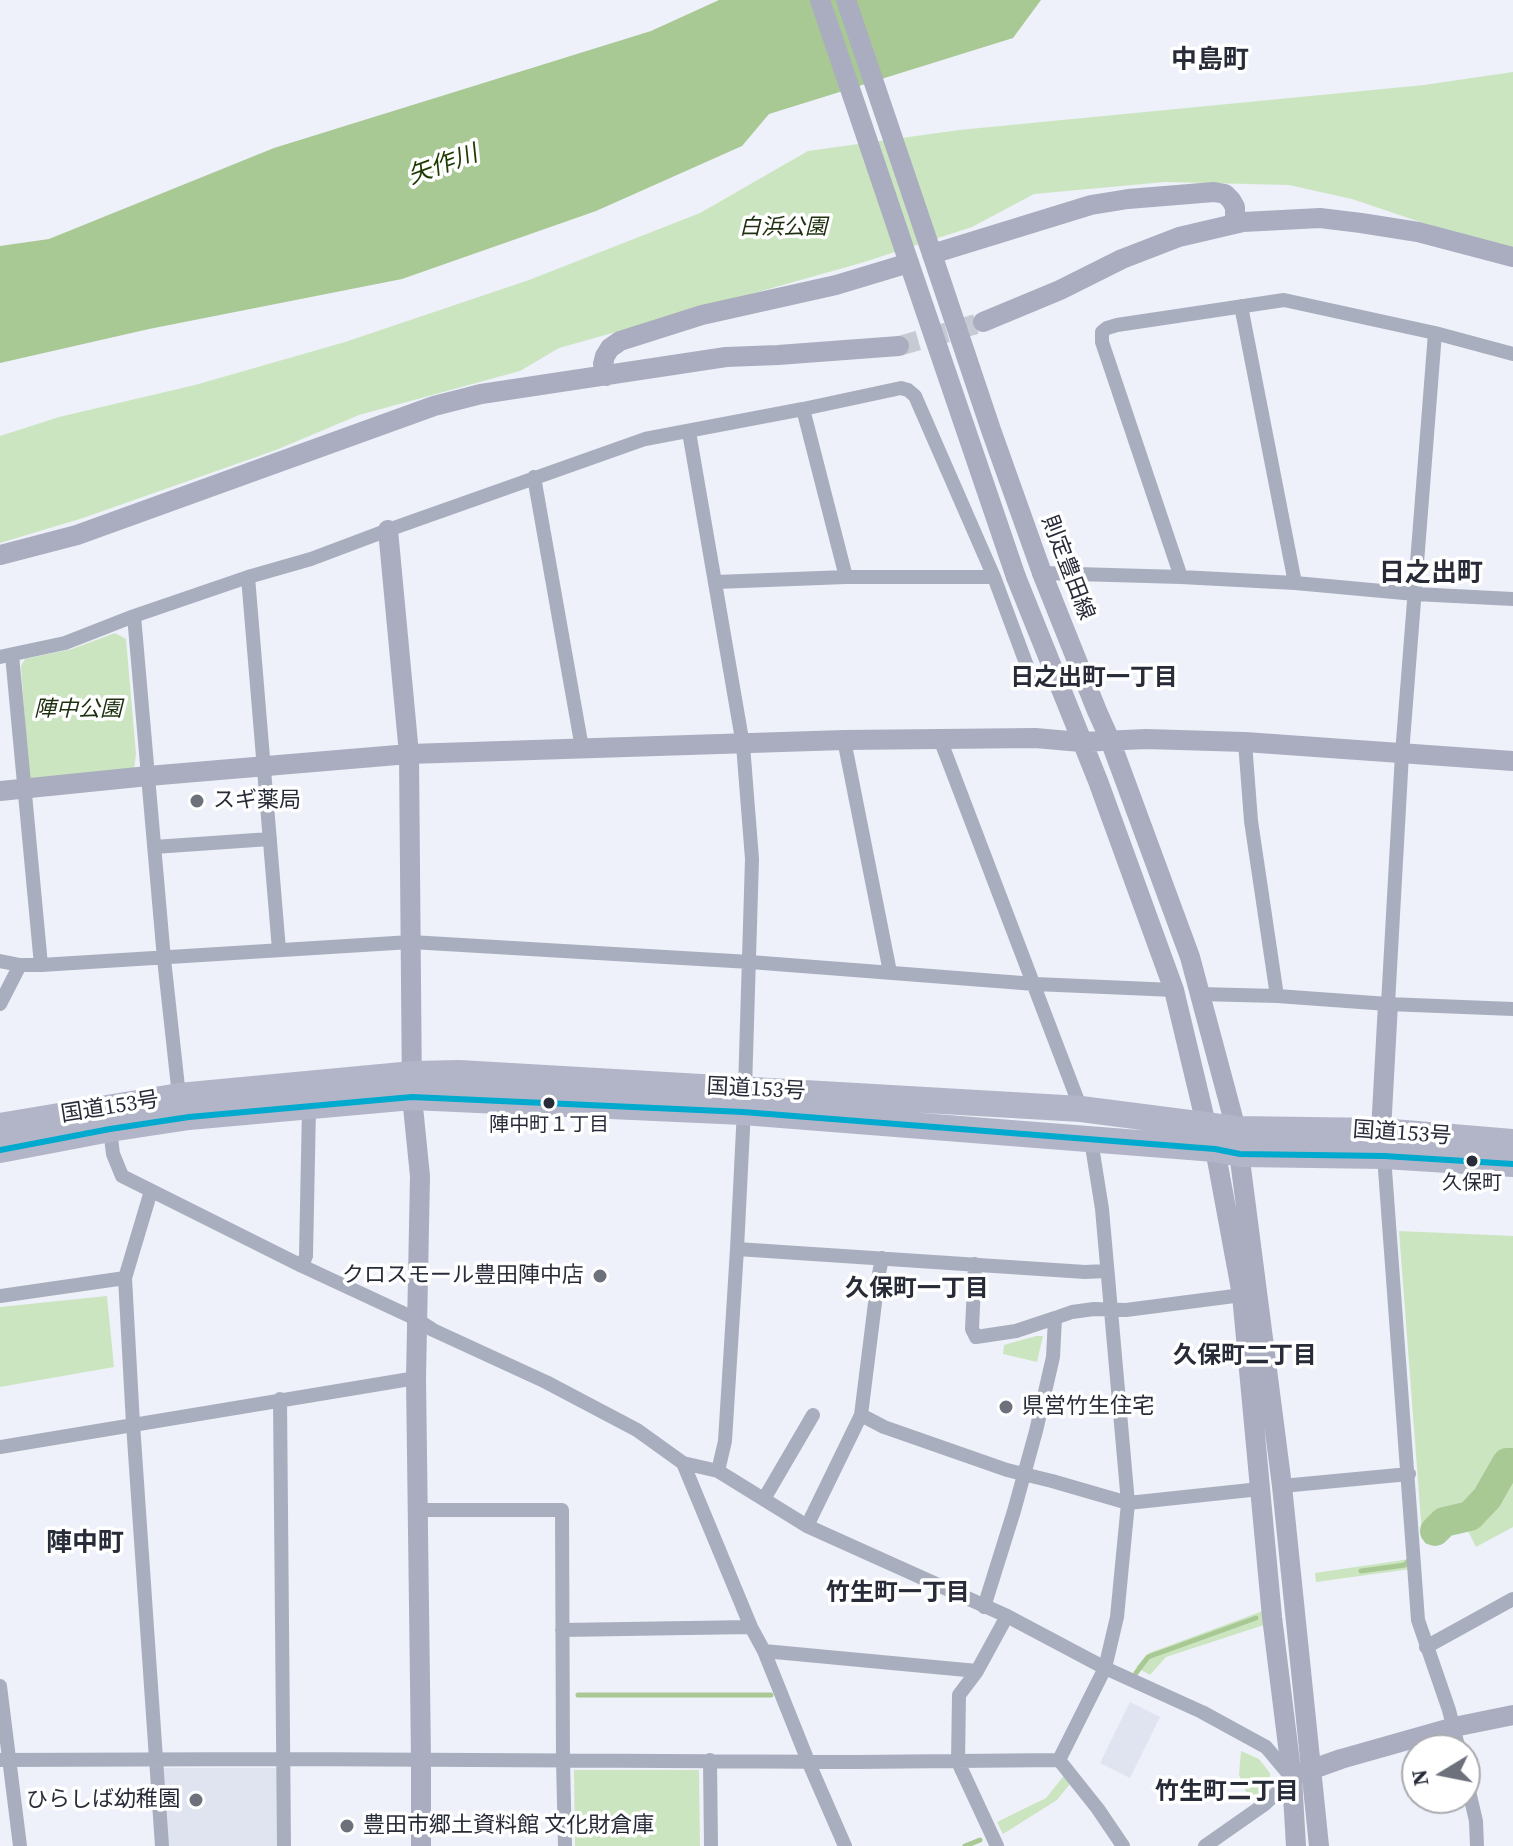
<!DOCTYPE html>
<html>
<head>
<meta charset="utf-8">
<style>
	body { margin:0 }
	#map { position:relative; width:1513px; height:1846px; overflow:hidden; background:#eef1f9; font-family:"Source Serif 4",serif }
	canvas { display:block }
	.north { position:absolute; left:1401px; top:1734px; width:80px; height:80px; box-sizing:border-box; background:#fff; border:2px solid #a9abb0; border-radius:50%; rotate:260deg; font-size:22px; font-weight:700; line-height:32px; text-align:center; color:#282c39 }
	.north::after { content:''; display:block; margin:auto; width:28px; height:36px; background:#6d717c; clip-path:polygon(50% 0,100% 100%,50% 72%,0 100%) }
</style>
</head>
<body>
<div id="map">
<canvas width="1513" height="1846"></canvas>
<div class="north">N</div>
</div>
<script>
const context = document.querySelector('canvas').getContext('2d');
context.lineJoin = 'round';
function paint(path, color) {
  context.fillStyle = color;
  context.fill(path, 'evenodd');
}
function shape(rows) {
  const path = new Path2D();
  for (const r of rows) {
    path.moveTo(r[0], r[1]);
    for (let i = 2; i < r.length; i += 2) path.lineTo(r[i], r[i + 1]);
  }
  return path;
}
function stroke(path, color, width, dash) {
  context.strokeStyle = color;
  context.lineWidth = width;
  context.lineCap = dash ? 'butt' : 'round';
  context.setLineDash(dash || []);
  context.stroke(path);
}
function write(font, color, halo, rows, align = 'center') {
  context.font = font + ' "Source Serif 4","Noto Sans JP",serif';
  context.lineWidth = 7;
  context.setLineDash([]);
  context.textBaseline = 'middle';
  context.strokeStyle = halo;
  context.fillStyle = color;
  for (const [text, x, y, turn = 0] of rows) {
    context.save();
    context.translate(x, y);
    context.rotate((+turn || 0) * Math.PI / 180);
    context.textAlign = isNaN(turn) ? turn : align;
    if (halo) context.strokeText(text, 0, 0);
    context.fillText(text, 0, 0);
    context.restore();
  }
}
const built = shape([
	[1130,1702,1160,1717,1130,1778,1100,1763],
	[162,1768,278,1768,279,1846,167,1846]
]);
const green = shape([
	[1513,72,1513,247,1429,225,1352,199,1289,185,1165,182,1034,194,972,227,861,263,559,348,520,371,359,415,276,450,83,518,0,543,0,436,59,417,195,385,345,342,529,280,700,213,808,151,959,130,1424,85],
	[115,633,126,639,136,754,134,770,29,779,21,666,25,659,72,649],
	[1399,1231,1513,1236,1513,1527,1476,1547,1468,1531,1422,1534],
	[107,1296,114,1367,0,1387,0,1307],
	[1036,1336,1043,1336,1037,1362,1003,1354,1004,1345],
	[1410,1559,1411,1569,1316,1582,1315,1573],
	[1268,1609,1270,1623,1166,1657,1150,1675,1136,1667,1149,1653],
	[1241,1751,1259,1759,1270,1773,1270,1784,1264,1792,1249,1799,1239,1775],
	[574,1770,699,1770,700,1846,575,1846],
	[1066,1773,1074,1779,1057,1800,1003,1834,997,1822,1046,1798]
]);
const water = shape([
	[719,0,1041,0,1013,38,769,114,742,146,596,211,402,279,149,329,0,363,0,246,49,239,274,148,651,31]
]);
const stream = shape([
	[1427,1541,1435,1531],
	[1361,1571,1405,1565,1409,1560],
	[1136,1673,1148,1657,1256,1618],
	[578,1695,771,1695],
	[965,1846,980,1840]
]);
const river = shape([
	[1435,1531,1444,1522,1470,1516,1487,1498,1507,1463,1513,1463]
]);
const secondaryTunnel = shape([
	[899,346,983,322]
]);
const street = shape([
	[1241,306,1295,583],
	[803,409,846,577],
	[689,432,743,745,752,859,745,1089,737,1249,725,1441,718,1471],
	[534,477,582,748],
	[1042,573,1181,577,1295,583,1415,594,1513,599],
	[248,577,279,950],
	[1181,577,1102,342,1102,332,1107,328,1117,325,1284,300,1435,333,1513,354],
	[716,582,846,577,994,577],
	[134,616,164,959,179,1096],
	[12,655,41,965],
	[0,657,65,643,134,616,248,577,311,559,388,530,645,439,803,409,901,388,908,390,915,396,994,577,1033,682],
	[940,739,1081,1109],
	[844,740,890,972],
	[1245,742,1251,821,1277,996],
	[154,847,270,839],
	[0,961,20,965,41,965,411,942,750,962,1035,984,1174,990],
	[1199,994,1277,996,1388,1004,1513,1009],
	[0,1004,20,965],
	[1388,1004,1402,754,1435,333],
	[110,1129,113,1154,122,1176,302,1266,416,1319,433,1330,546,1382,637,1430,683,1463,718,1471,807,1526,1007,1616,1105,1668,1202,1712,1266,1747,1292,1778,1265,1804,1205,1846],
	[1384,1156,1418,1620,1449,1710,1459,1750],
	[151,1191,125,1278,133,1424,162,1846],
	[737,1249,1085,1272,1106,1271],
	[975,1264,972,1329,976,1337,1016,1331,1055,1318],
	[302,1266,306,1256,309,1107],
	[0,1296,125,1278],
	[280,1399,284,1846],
	[861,1415,884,1427,1007,1470,1052,1481,1128,1503,1260,1489],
	[0,1447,416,1378],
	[683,1463,751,1627,764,1651,808,1761,845,1846],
	[1282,1486,1409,1474],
	[764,1499,813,1415],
	[417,1510,562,1510,563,1760,565,1846],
	[807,1526,861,1415,878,1279,882,1258],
	[984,1607,1014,1511,1036,1431,1053,1357,1055,1318,1072,1312,1094,1309,1126,1310,1242,1295],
	[562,1630,751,1627],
	[1426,1647,1513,1599],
	[764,1651,977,1671],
	[0,1686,20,1846],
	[0,1760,283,1759,855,1762,1059,1760],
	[710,1760,711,1846],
	[1059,1760,1105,1668,1117,1617,1128,1503,1102,1209,1091,1140],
	[1059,1760,1098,1809,1123,1846],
	[1465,1774,1476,1821,1477,1846],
	[997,1846,958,1762,959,1695,977,1671,1007,1616]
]);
const secondary = shape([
	[846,0,932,254,1091,205,1128,199,1214,192,1225,194,1231,200,1235,207,1235,223],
	[983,322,1060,290,1122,259,1179,237,1243,222,1320,218,1361,223,1418,232,1513,257],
	[606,376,603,364,605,356,610,348,620,341,702,315,836,285,909,263,820,0],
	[388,530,409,754,412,1097,420,1176,416,1378,421,1759,421,1846],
	[0,555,77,535,434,406,481,394,726,357,778,355,899,346],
	[1042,573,1097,711,1110,740,1190,957,1236,1129,1282,1486,1319,1846],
	[1016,577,1098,781,1174,990,1206,1124,1215,1149,1242,1295,1272,1617,1292,1778,1296,1846],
	[0,791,148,776,409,754,844,740,1035,738,1081,742,1146,739,1245,742,1513,761],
	[1381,1131,1388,1004],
	[1299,1774,1341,1759,1454,1727,1513,1715]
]);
const highway = shape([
	[0,1126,179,1096,413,1074,459,1073,1081,1109,1236,1129,1381,1131,1513,1142],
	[0,1150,110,1129,189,1117,412,1097,743,1112,1215,1149,1240,1154,1384,1156,1513,1164]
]);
const secondaryBridge = shape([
	[932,254,991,430,1042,573],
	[909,263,1016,577]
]);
const bus1 = shape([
	[0,1150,110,1129,189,1117,412,1097,743,1112,1215,1149,1240,1154,1384,1156,1513,1164]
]);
const markers = [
	[197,801,8,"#6d717c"],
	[549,1103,7,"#282c39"],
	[1472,1161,7,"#282c39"],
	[600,1276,8,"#6d717c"],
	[1006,1407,8,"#6d717c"],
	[196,1800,8,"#6d717c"],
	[347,1826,8,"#6d717c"]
];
const busNames = [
	["陣中町１丁目",549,1126],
	["久保町",1472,1184]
];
const parkNames = [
	["白浜公園",783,228],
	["陣中公園",78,710]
];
const streetNames = [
	["則定豊田線",1067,568,69],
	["国道153号",756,1090,3],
	["国道153号",110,1108,-9],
	["国道153号",1402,1134,4]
];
const poiNames = [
	["スギ薬局",213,801],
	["クロスモール豊田陣中店",584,1276,"right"],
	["県営竹生住宅",1022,1407],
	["ひらしば幼稚園",180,1800,"right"],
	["豊田市郷土資料館 文化財倉庫",363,1826]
];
const waterNames = [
	["矢作川",443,166,-20]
];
const neighbourhoodNames = [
	["日之出町一丁目",1094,679],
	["久保町一丁目",917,1290],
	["久保町二丁目",1245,1357],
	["竹生町一丁目",898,1594],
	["竹生町二丁目",1227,1793]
];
const quarterNames = [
	["中島町",1210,61],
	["日之出町",1431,574],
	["陣中町",85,1544]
];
paint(built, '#dfe4f0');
paint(green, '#cce5c1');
paint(water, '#a8c894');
stroke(stream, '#a8c894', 5);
stroke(river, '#a8c894', 30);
stroke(secondaryTunnel, '#c6cad3', 20, [20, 10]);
stroke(street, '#a9aebf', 14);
stroke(secondary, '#a9adbf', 20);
stroke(highway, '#b2b5c7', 26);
stroke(secondaryBridge, '#a9adbf', 20);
stroke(bus1, '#00a9ce', 6);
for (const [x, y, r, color] of markers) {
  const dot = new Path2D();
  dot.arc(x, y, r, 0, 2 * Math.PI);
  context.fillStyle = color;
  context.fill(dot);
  stroke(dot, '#fff', 3);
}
write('20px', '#282c39', '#fff', busNames);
write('italic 22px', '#1f3010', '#fff', parkNames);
write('22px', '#282c39', '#fff', streetNames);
write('22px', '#282c39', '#fff', poiNames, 'left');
write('italic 24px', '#1d3900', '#fff', waterNames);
write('bold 24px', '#282c39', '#fff', neighbourhoodNames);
write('bold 26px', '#282c39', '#fff', quarterNames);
</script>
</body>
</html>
